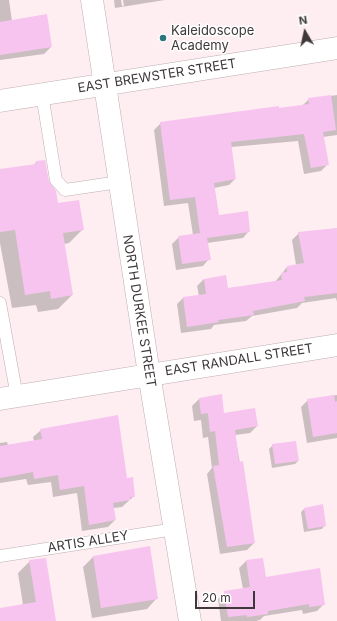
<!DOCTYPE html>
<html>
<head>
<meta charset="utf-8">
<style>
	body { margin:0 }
	#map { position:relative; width:337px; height:621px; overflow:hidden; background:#feeef1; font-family:Inter,sans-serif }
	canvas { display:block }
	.north { position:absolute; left:285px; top:12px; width:40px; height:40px; -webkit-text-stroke:3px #fff; paint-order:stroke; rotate:351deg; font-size:11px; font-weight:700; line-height:16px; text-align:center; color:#3e383a }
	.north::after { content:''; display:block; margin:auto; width:14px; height:18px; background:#3e383a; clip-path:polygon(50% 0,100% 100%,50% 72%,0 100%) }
	.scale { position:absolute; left:195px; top:591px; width:60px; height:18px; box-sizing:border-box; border:2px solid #3e383a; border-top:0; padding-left:5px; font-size:12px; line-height:14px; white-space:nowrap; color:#3e383a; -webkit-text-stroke:3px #fff; paint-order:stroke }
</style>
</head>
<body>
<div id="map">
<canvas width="337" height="621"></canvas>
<div class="north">N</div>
<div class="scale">20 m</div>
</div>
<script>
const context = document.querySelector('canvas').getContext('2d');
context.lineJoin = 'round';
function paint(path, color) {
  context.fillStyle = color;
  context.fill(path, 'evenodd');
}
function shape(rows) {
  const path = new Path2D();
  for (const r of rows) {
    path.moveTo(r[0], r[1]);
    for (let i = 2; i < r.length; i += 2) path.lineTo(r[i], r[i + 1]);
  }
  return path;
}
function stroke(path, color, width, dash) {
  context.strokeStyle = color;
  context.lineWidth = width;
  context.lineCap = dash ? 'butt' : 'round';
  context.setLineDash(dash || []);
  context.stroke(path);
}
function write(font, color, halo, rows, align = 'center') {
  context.font = font + ' Inter,sans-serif';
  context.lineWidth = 3;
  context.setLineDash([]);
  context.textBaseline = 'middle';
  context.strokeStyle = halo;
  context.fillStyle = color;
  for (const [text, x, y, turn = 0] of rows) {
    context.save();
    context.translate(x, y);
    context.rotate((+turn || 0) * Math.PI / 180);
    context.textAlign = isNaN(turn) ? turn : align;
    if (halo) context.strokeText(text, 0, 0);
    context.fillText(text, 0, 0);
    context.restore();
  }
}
const shadow = shape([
	[0,0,9,0,12,21,51,47,44,54,0,60],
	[114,0,121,0,122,6,124,6,123,0,165,0,115,8],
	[337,95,337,135,323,137,327,165,321,171,304,174,298,141,231,147,235,179,229,185,214,188,218,216,249,231,243,238,207,243,209,259,203,266,176,270,172,244,179,237,193,235,188,203,164,206,154,130,161,123,302,106,309,99],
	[36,162,48,182,57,204,83,229,69,243,64,244,72,295,58,309,38,312,36,305,12,308,0,243,0,170,34,165],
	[337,231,337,302,336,298,302,303,297,308,252,316,246,321,214,325,211,329,181,333,177,304,183,298,199,296,197,286,204,279,227,289,275,282,287,267,296,265,292,240,299,233],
	[337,395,337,438,307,443,301,407,308,400],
	[199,399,224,414,257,426,250,433,235,435,254,543,247,550,220,554,207,474,212,468,208,437,203,438,201,420,194,421,192,406],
	[41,430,126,479,134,496,122,507,113,508,115,520,108,527,82,531,77,493,53,497,51,482,28,485,26,479,0,483,0,443,7,442,8,445,34,441,33,437],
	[273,445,298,461,295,464,272,468,269,449],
	[304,509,325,525,322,529,304,532,301,512],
	[149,547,157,598,147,609,92,618,83,567,93,557],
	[262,559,265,578,324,604,317,611,303,614,302,610,264,616,260,620,256,621,221,621,218,599,225,592,243,589,239,568,246,561],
	[30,561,55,621,0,621,0,609,23,605,18,573]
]);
const building = shape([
	[47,14,52,47,0,55,0,22],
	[331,95,336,130,323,132,329,165,311,168,304,134,231,142,236,179,214,183,219,215,248,211,250,232,207,238,211,260,182,264,178,236,200,233,195,197,170,200,160,122,279,106,279,108,309,104,308,98],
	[45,160,49,181,56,191,58,203,79,200,84,230,63,233,73,295,51,299,50,291,25,295,15,230,0,232,0,169,36,164,36,161],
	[337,228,337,293,304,297,305,301,253,311,254,315,218,320,219,322,187,327,183,297,206,294,204,279,226,275,228,288,282,280,281,273,287,272,287,266,304,263,298,232],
	[222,394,224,413,255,408,258,426,235,430,239,462,243,461,255,543,227,547,213,466,219,465,215,431,210,432,208,413,201,414,199,398],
	[334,395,335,402,337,401,337,433,313,437,307,399],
	[118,415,127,478,133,477,135,497,130,497,130,500,113,503,116,520,89,525,84,486,60,490,58,475,34,479,33,472,0,478,0,446,42,439,40,429],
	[296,441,299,461,275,464,272,444],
	[323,504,326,526,308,529,304,508],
	[150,546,158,599,101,608,93,556],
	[46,558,56,621,0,621,0,608,36,602,29,560],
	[263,558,266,577,320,568,325,605,309,607,309,604,268,611,268,614,247,617,247,615,228,617,224,591,250,587,246,560]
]);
const service = shape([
	[42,94,56,180,65,190,119,182],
	[0,303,17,397],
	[0,556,175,529]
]);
const minor = shape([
	[92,0,149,374,190,621],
	[0,101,337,48],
	[0,399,337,345]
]);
const markers = [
	[163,38,4,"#2d767d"]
];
const poiNames = [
	["Kaleidoscope",171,31],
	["Academy",171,46]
];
const streetNames = [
	["EAST BREWSTER STREET",157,76,-9],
	["NORTH DURKEE STREET",139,311,81],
	["EAST RANDALL STREET",239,360,-9],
	["ARTIS ALLEY",88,542,-9]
];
paint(shadow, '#0003');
paint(building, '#f7c4ef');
stroke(service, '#bdaeb1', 13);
stroke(minor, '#bdaeb1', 23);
stroke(service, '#fff', 12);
stroke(minor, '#fff', 22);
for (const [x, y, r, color] of markers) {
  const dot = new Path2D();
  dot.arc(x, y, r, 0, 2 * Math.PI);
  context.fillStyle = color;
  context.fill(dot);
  stroke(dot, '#fff', 1.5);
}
write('13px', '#3e383a', '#fff', poiNames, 'left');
write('13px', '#3e383a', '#fff', streetNames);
</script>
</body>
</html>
